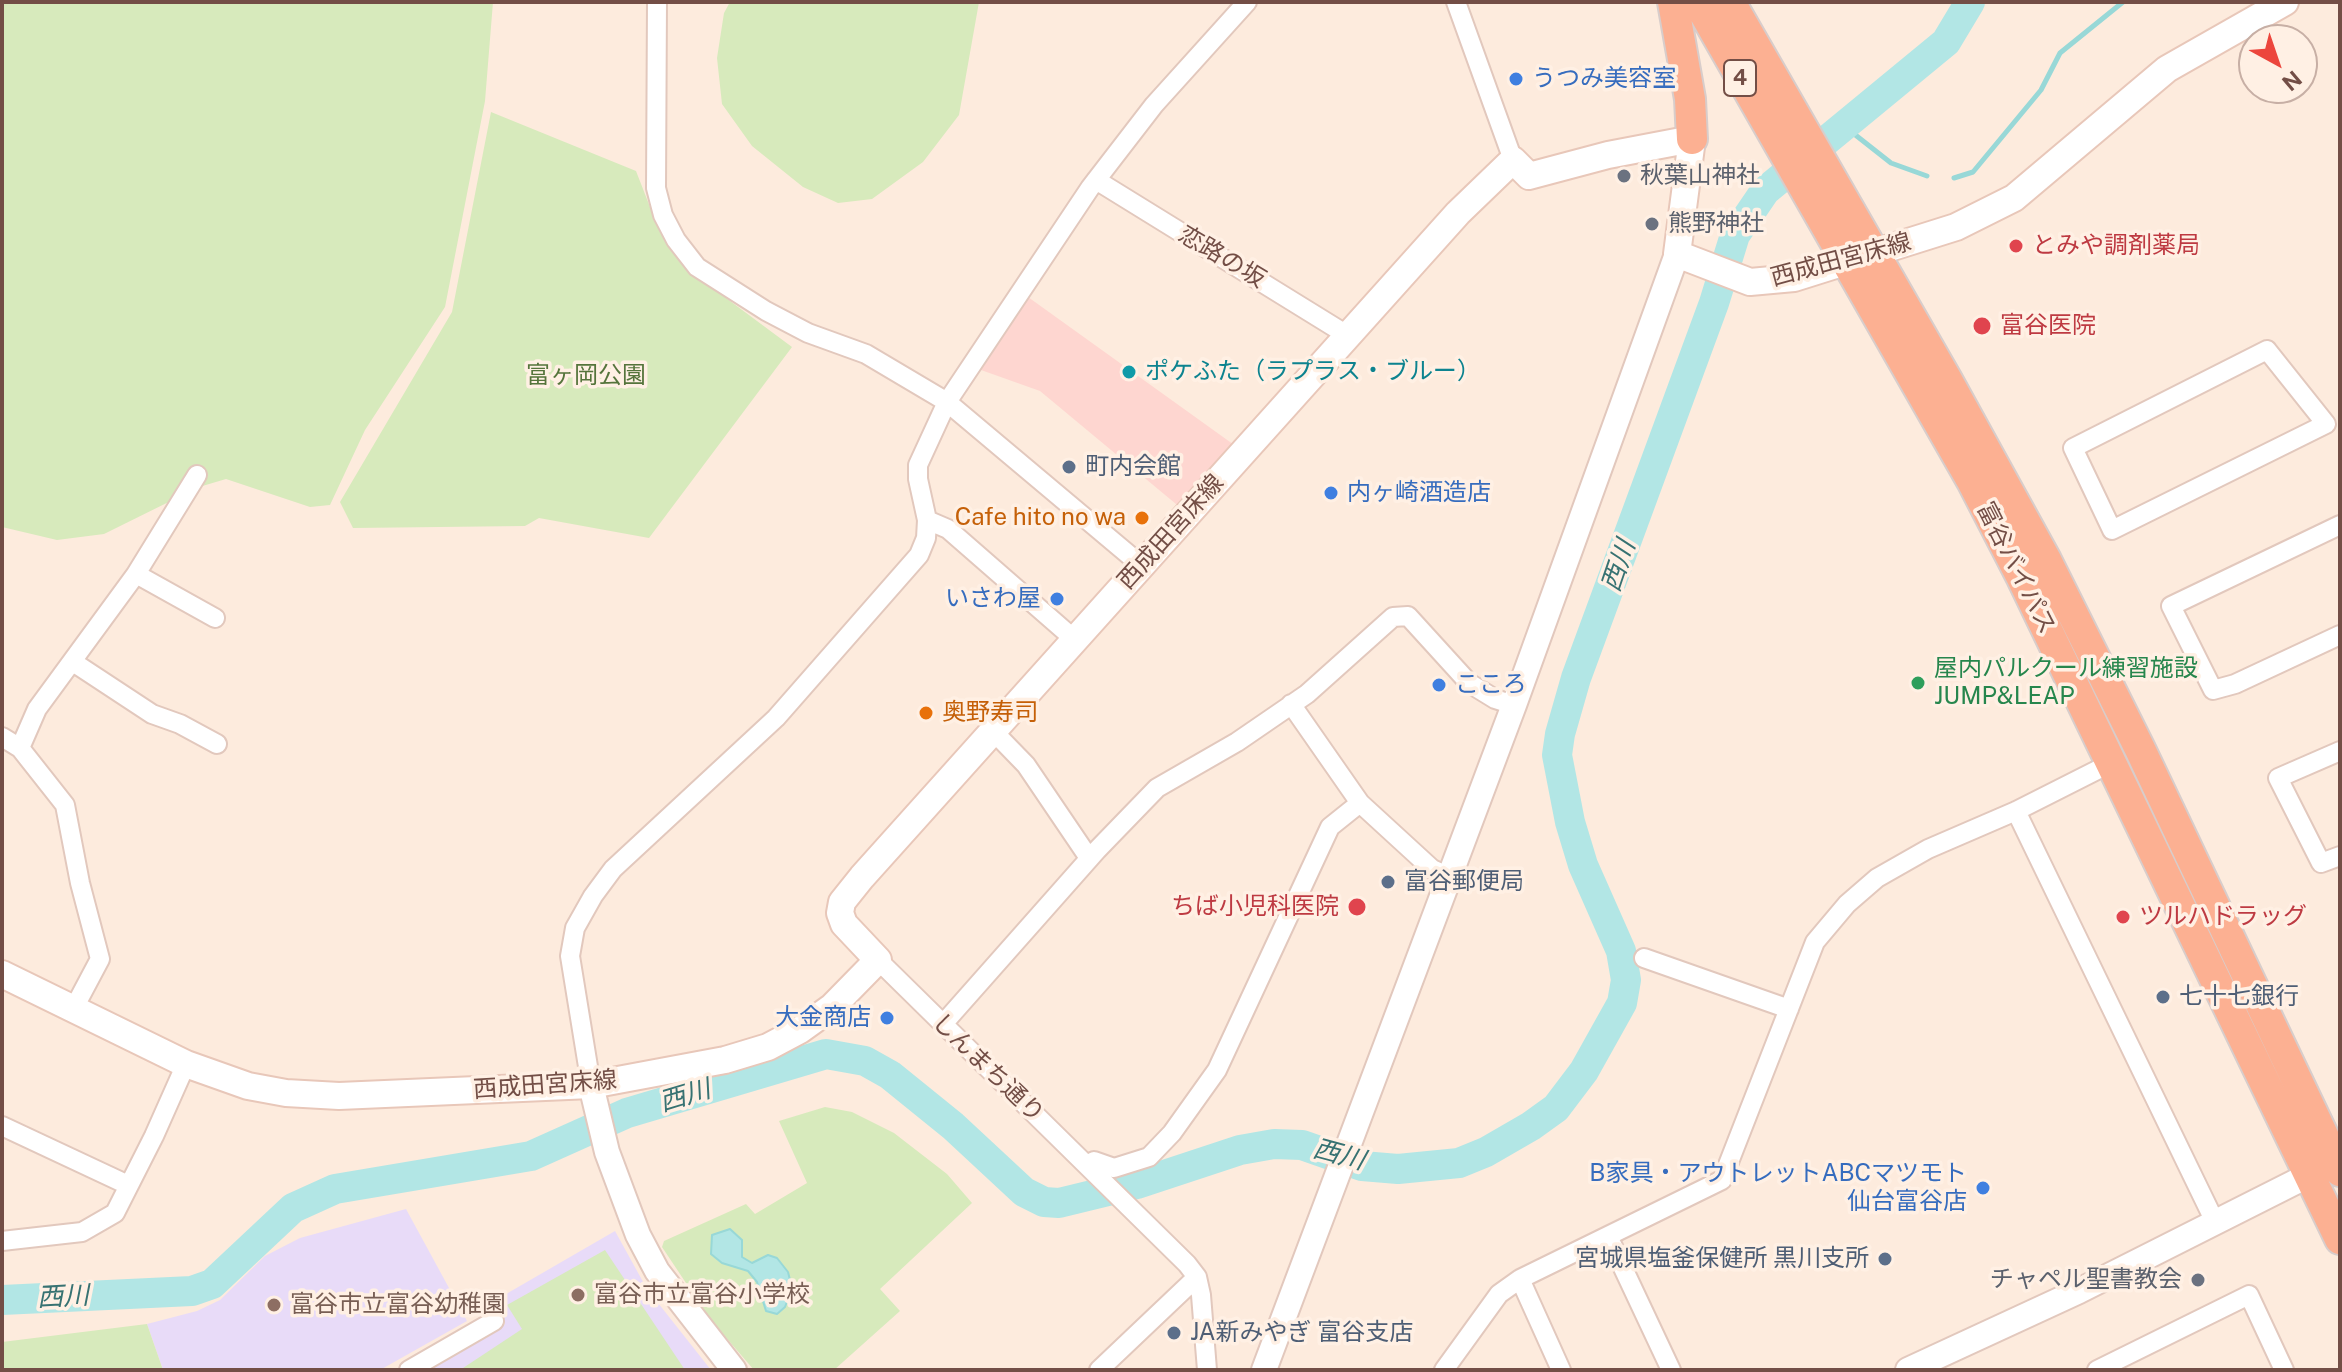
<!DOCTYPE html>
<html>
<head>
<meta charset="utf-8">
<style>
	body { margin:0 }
	#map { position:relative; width:2342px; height:1372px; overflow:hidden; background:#fdebdd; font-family:"Public Sans",sans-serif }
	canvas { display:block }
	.frame { position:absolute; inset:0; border:4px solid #734e46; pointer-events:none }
	.north { position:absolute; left:2238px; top:24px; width:80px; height:80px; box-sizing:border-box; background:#fff0e4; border:2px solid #c7afa5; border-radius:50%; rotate:140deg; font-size:22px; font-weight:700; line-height:32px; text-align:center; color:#734e46 }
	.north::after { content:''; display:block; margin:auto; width:28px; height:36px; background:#ec463d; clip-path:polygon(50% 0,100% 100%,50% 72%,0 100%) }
</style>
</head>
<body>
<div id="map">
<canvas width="2342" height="1372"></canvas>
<div class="frame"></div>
<div class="north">N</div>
</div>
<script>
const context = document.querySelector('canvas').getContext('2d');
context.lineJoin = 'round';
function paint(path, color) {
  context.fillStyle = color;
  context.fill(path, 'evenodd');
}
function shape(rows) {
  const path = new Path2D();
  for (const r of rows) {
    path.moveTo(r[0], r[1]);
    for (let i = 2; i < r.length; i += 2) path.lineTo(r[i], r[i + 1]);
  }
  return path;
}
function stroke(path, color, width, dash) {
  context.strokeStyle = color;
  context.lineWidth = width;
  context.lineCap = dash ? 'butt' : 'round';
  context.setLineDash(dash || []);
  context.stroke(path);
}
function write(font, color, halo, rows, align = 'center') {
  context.font = font + ' "Public Sans","Noto Sans JP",sans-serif';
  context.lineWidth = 7;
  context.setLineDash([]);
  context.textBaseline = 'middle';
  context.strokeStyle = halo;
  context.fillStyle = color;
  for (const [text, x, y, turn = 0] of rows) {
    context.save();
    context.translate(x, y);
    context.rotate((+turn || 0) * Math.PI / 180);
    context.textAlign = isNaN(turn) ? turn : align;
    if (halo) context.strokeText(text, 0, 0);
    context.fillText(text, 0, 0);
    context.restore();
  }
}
const commercial = shape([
	[1028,297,1237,447,1182,509,1040,391,981,370]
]);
const education = shape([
	[406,1209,467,1321,380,1370,163,1370,147,1324,197,1311,220,1300,265,1256,300,1238],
	[615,1231,647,1289,711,1370,426,1370,505,1324,494,1301]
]);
const green = shape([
	[2,2,493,2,485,101,445,307,365,430,330,505,310,507,226,479,199,487,104,534,57,540,2,527],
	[730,2,979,2,959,115,923,162,872,199,838,203,803,187,752,146,722,104,717,58,724,13],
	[491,112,636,171,650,207,691,272,792,347,649,538,539,518,525,526,353,528,340,502,452,312],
	[825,1107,852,1112,894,1133,947,1174,972,1203,880,1289,900,1311,834,1370,754,1370,710,1319,662,1247,664,1241,746,1204,755,1214,807,1183,779,1121],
	[605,1250,685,1370,460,1370,522,1329,507,1305],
	[147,1324,163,1370,2,1370,2,1342]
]);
const water = shape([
	[730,1229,742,1240,742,1257,752,1263,768,1255,777,1258,788,1272,792,1288,785,1307,777,1314,766,1311,757,1282,748,1271,722,1263,711,1254,712,1235,730,1229]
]);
const stream = shape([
	[1844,126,1891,163,1927,176],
	[1954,178,1973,172,2041,90,2060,53,2123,2]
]);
const river = shape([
	[2,1300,192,1291,212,1284,293,1208,335,1189,531,1156,627,1113,826,1054,865,1061,890,1075,953,1126,1024,1192,1044,1202,1059,1203,1137,1184,1240,1150,1274,1144,1302,1145,1362,1166,1398,1169,1459,1163,1486,1152,1531,1126,1556,1108,1584,1071,1622,1003,1626,980,1621,951,1583,865,1570,822,1557,755,1560,734,1576,678,1714,303,1735,235,1765,191,1946,42,1970,2]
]);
const minor = shape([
	[657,2,656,188,663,215,676,240,697,267,766,311,808,333,866,354,947,402,1141,565],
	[1456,2,1513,160],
	[1096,180,1347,335],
	[2267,350,2326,424,2112,530,2073,448,2267,350],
	[927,520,948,529,1074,639],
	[2340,525,2171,606,2213,690,2235,684,2340,635],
	[136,574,215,618],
	[73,662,152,714,180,724,217,744],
	[1291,704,1360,803,1432,869,1449,877],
	[992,730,1026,765,1089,858],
	[2,737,20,748],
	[2340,751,2278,778,2321,863,2340,856],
	[2016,811,2215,1222],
	[1644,958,1789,1009],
	[878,960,1187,1264,1197,1277,1201,1295,1207,1370],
	[74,1008,100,959,80,883,65,805,20,748,37,709,136,574,197,475],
	[943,1024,1097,850,1157,788,1237,742,1307,694,1393,617,1408,616,1469,683,1495,699,1514,705],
	[591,1085,570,956,575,928,593,896,613,869,776,718,919,555,926,538,927,520,918,479,918,465,947,402,1090,188,1154,105,1247,2],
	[2,1126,128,1185],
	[1088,1165,1094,1161,1114,1168,1149,1157,1172,1133,1217,1070,1330,827,1360,803],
	[1608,1236,1671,1370],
	[2,1241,82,1232,115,1213,154,1136,186,1064],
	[409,1370,494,1321],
	[1099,1370,1197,1277],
	[1444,1370,1499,1294,1520,1279],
	[1561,1370,1520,1279,1722,1180,1815,942,1847,904,1877,878,1928,849,2016,811,2113,762],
	[2097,1370,2249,1295,2284,1370]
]);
const tertiary = shape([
	[591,1085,607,1152,638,1235,657,1271,734,1370],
	[1264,1370,1514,705,1677,254],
	[1908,1370,2079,1291,2323,1168]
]);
const secondary = shape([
	[2,974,186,1064,248,1086,286,1093,339,1096,591,1085,725,1060,768,1047,800,1030,832,1007,878,960,844,924,840,913,842,902,862,877,1458,213,1513,160,1529,176,1608,155,1692,139,1677,254,1750,282,1794,278,1956,227,2014,198,2167,69,2285,2]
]);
const trunk = shape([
	[1673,2,1690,99,1692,139],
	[1698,2,1972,481,2021,576,2340,1239],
	[1730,2,1947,380,2046,560,2140,749,2340,1171]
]);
const markers = [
	[1516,79,8,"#3f7fe0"],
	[1624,176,8,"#6b7280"],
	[1652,224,8,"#6b7280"],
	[2016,246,8,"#e0444e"],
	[1982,326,10,"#e0444e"],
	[1129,372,8,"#0f9aa8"],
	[1069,467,8,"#5c6f8a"],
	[1331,493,8,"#3f7fe0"],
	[1142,518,8,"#e8710a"],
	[1057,599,8,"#3f7fe0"],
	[1918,683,8,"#2e9e5b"],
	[1439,685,8,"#3f7fe0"],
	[926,713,8,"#e8710a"],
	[1388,882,8,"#5c6f8a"],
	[1357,907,10,"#e0444e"],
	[2123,917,8,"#e0444e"],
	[2163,997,8,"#5c6f8a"],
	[887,1018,8,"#3f7fe0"],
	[1983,1188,8,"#3f7fe0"],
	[1885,1259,8,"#5c6f8a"],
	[2198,1280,8,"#6b7280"],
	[578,1295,8,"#8d6e63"],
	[274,1305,8,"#8d6e63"],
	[1174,1333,8,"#5c6f8a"]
];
const shields = [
	[1740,78,32]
];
const shieldNames = [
	["4",1740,78]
];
const shopNames = [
	["うつみ美容室",1532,79],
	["内ヶ崎酒造店",1347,493],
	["いさわ屋",1041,599,"right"],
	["こころ",1455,685],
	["大金商店",871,1018,"right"],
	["B家具・アウトレットABCマツモト",1967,1174,"right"],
	["仙台富谷店",1967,1202,"right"]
];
const worshipNames = [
	["秋葉山神社",1640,176],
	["熊野神社",1668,224],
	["チャペル聖書教会",2182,1280,"right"]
];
const healthNames = [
	["とみや調剤薬局",2032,246],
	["富谷医院",2000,326],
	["ちば小児科医院",1339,907,"right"],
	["ツルハドラッグ",2139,917]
];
const streetNames = [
	["恋路の坂",1222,257,31],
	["西成田宮床線",1841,260,-15],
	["西成田宮床線",1171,532,-48],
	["富谷バイパス",2016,568,63],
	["しんまち通り",988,1068,44],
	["西成田宮床線",545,1085,-4]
];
const cultureNames = [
	["ポケふた（ラプラス・ブルー）",1145,372]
];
const parkNames = [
	["富ヶ岡公園",586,376]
];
const serviceNames = [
	["町内会館",1085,467],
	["富谷郵便局",1404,882],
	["七十七銀行",2179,997],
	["宮城県塩釜保健所 黒川支所",1869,1259,"right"],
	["JA新みやぎ 富谷支店",1190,1333]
];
const foodNames = [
	["Cafe hito no wa",1126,518],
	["奥野寿司",942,713,"left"]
];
const leisureNames = [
	["屋内パルクール練習施設",1934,669],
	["JUMP&LEAP",1934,697]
];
const educationNames = [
	["富谷市立富谷小学校",594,1295],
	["富谷市立富谷幼稚園",290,1305]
];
const waterNames = [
	["西川",1619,566,-71],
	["西川",685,1096,-17],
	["西川",1339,1155,15],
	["西川",63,1297,-3]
];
paint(commercial, '#fed6d0');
paint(education, '#e8dbf8');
paint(green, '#d7eabc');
paint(water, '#b2e6e5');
stroke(water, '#98d8d7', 2);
stroke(stream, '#98d8d7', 5);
stroke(river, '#b2e6e5', 30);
stroke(minor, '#e2c8bd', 22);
stroke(tertiary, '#e2c8bd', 28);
stroke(secondary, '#e8c7b9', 30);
stroke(trunk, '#d8cdcb', 34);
stroke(minor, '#fff', 18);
stroke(tertiary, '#fff', 24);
stroke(secondary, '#fff', 26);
stroke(trunk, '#fcb092', 30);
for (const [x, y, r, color] of markers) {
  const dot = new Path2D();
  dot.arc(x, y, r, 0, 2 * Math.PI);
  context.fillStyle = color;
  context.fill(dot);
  stroke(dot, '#fff0e4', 3);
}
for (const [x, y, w] of shields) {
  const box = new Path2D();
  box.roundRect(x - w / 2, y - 18, w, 36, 6);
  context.fillStyle = '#fff0e4';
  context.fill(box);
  stroke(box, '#734e46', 2);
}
write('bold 22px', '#734e46', null, shieldNames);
write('24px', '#366cbe', '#fff0e4', shopNames, 'left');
write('24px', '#5b616d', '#fff0e4', worshipNames, 'left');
write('24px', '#be3a42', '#fff0e4', healthNames, 'left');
write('24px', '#734e46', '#fff0e4', streetNames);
write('24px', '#0d838f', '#fff0e4', cultureNames, 'left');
write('24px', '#55743b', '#fff0e4', parkNames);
write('24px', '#4e5e75', '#fff0e4', serviceNames, 'left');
write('24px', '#c56008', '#fff0e4', foodNames, 'right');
write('24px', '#27864d', '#fff0e4', leisureNames, 'left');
write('24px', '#785e54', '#fff0e4', educationNames, 'left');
write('italic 26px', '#377272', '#fff0e4', waterNames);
</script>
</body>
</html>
